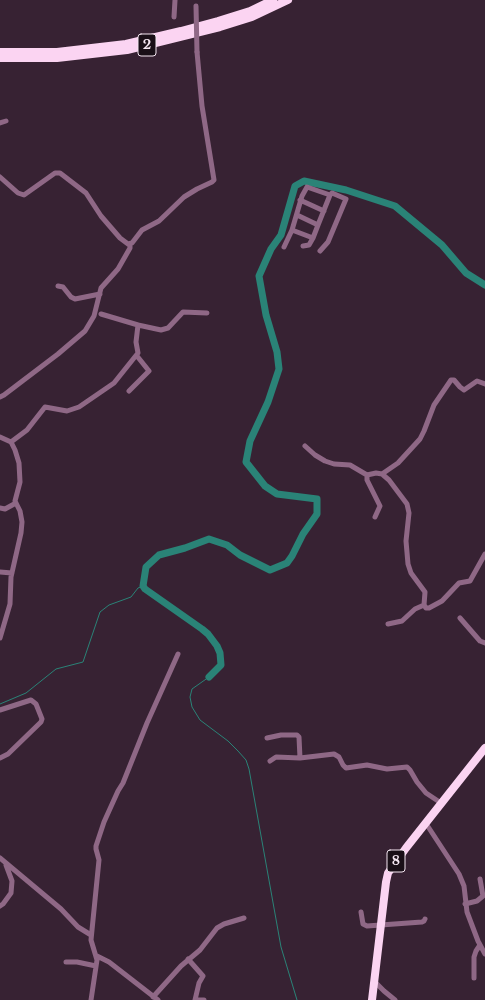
<!DOCTYPE html>
<html>
<head>
<meta charset="utf-8">
<style>
	body { margin:0 }
	canvas { display:block; background:#372233 }
</style>
</head>
<body>
<canvas width="485" height="1000"></canvas>
<script>
const context = document.querySelector('canvas').getContext('2d');
context.lineJoin = 'round';
function shape(rows) {
  const path = new Path2D();
  for (const r of rows) {
    path.moveTo(r[0], r[1]);
    for (let i = 2; i < r.length; i += 2) path.lineTo(r[i], r[i + 1]);
  }
  return path;
}
function stroke(path, color, width, dash) {
  context.strokeStyle = color;
  context.lineWidth = width;
  context.lineCap = dash ? 'butt' : 'round';
  context.setLineDash(dash || []);
  context.stroke(path);
}
function write(font, color, halo, rows, align = 'center') {
  context.font = font + ' "Libre Baskerville",serif';
  context.lineWidth = 3;
  context.setLineDash([]);
  context.textBaseline = 'middle';
  context.strokeStyle = halo;
  context.fillStyle = color;
  for (const [text, x, y, turn = 0] of rows) {
    context.save();
    context.translate(x, y);
    context.rotate((+turn || 0) * Math.PI / 180);
    context.textAlign = isNaN(turn) ? turn : align;
    if (halo) context.strokeText(text, 0, 0);
    context.fillText(text, 0, 0);
    context.restore();
  }
}
const stream = shape([
	[209,677,192,689,190,697,192,707,200,720,228,741,238,751,246,760,249,769,281,947,297,1000],
	[0,704,26,693,56,669,83,662,100,612,109,605,131,597,138,588,143,586]
]);
const river = shape([
	[209,677,221,665,220,653,217,646,208,634,202,629,145,589,143,586,146,567,159,555,185,548,209,539,227,545,240,555,270,570,287,563,292,556,303,534,317,514,317,499,277,494,265,486,246,462,250,441,268,402,279,369,277,352,266,315,259,276,271,249,281,235,295,186,304,181,346,190,395,206,442,245,466,273,485,285]
]);
const minor = shape([
	[174,17,175,0],
	[0,123,6,121],
	[0,177,18,193,24,195,55,173,60,173,86,193,101,216,120,238,128,244,132,243,142,230,159,221,184,197,197,189,212,182,214,180,202,106,197,52],
	[300,200,324,211],
	[297,215,318,225,313,238],
	[318,225,330,195],
	[292,230,313,238,309,245,303,246],
	[284,247,292,230,302,196,307,187,330,195,332,193,346,199,328,242,320,251],
	[58,286,63,287,71,297,75,299,100,294],
	[101,314,138,325],
	[129,391,149,371,137,356],
	[0,397,4,395,58,354,85,331,94,316,101,288,118,269,130,248,130,244],
	[0,437,11,442,15,450,19,463,20,482,15,501,20,511,22,522,21,533,11,577,10,604,0,638],
	[11,442,27,430,45,407,67,411,79,407,114,383,138,353,136,342,138,325,161,330,168,328,183,312,207,313],
	[305,446,315,455,325,461,334,464,350,465,367,475,376,473,382,474,389,480,407,504,409,513,406,541,408,564,411,573,425,592,424,605,426,608,429,608,442,601,459,583,470,581,485,554],
	[382,474,398,463,420,439,424,431,434,405,451,380,454,380,460,387,464,390,477,381,485,384],
	[367,475,367,480,380,506,375,517],
	[0,508,5,509,16,503],
	[0,572,12,573],
	[460,618,480,641,485,643],
	[388,624,402,621,415,609,424,605],
	[0,710,31,700,36,704,42,719,41,722,8,754,0,758],
	[267,738,281,735,297,735,299,737,300,758],
	[270,761,276,757,300,758,334,754,339,757,343,765,346,768,367,765,387,769,407,767,410,770,417,782,426,793,441,803],
	[425,822,459,874,464,886,467,912,478,941,485,954],
	[0,858,61,909,78,927,91,935],
	[465,904,477,901,483,896,480,879],
	[0,906,3,904,11,893,12,881,6,865],
	[361,912,363,924,367,926,422,922,424,921,425,919],
	[97,956,109,962,158,1000],
	[188,959,203,976,199,983,195,1000],
	[66,962,77,962,96,966],
	[474,978,474,957,476,951,480,945],
	[374,981,384,991,395,1000],
	[153,997,181,966,200,950,217,928,224,924,244,918],
	[91,1000,97,960,91,940,99,860,96,849,96,846,104,822,118,791,123,783,147,723,178,654],
	[195,1000,204,1000]
]);
const highway = shape([
	[0,52,57,52,126,44,181,31,218,21,250,11,273,0],
	[0,58,57,58,127,50,220,27,252,17,288,0],
	[372,1000,386,882,388,873,406,848,485,748]
]);
const minorBridge = shape([
	[196,6,197,52]
]);
const shields = [
	[147,45,18],
	[396,861,18]
];
const shieldNames = [
	["2",147,45],
	["8",396,861]
];
stroke(stream, '#2a8377', 1);
stroke(river, '#2a8377', 7);
stroke(minor, '#8f6886', 5);
stroke(highway, '#fbd4f2', 8);
stroke(minorBridge, '#8f6886', 5);
for (const [x, y, w] of shields) {
  const box = new Path2D();
  box.roundRect(x - w / 2, y - 11, w, 22, 3);
  context.fillStyle = '#190f17';
  context.fill(box);
  stroke(box, '#f4e6f1', 1);
}
write('bold 13px', '#f4e6f1', null, shieldNames);
</script>
</body>
</html>
